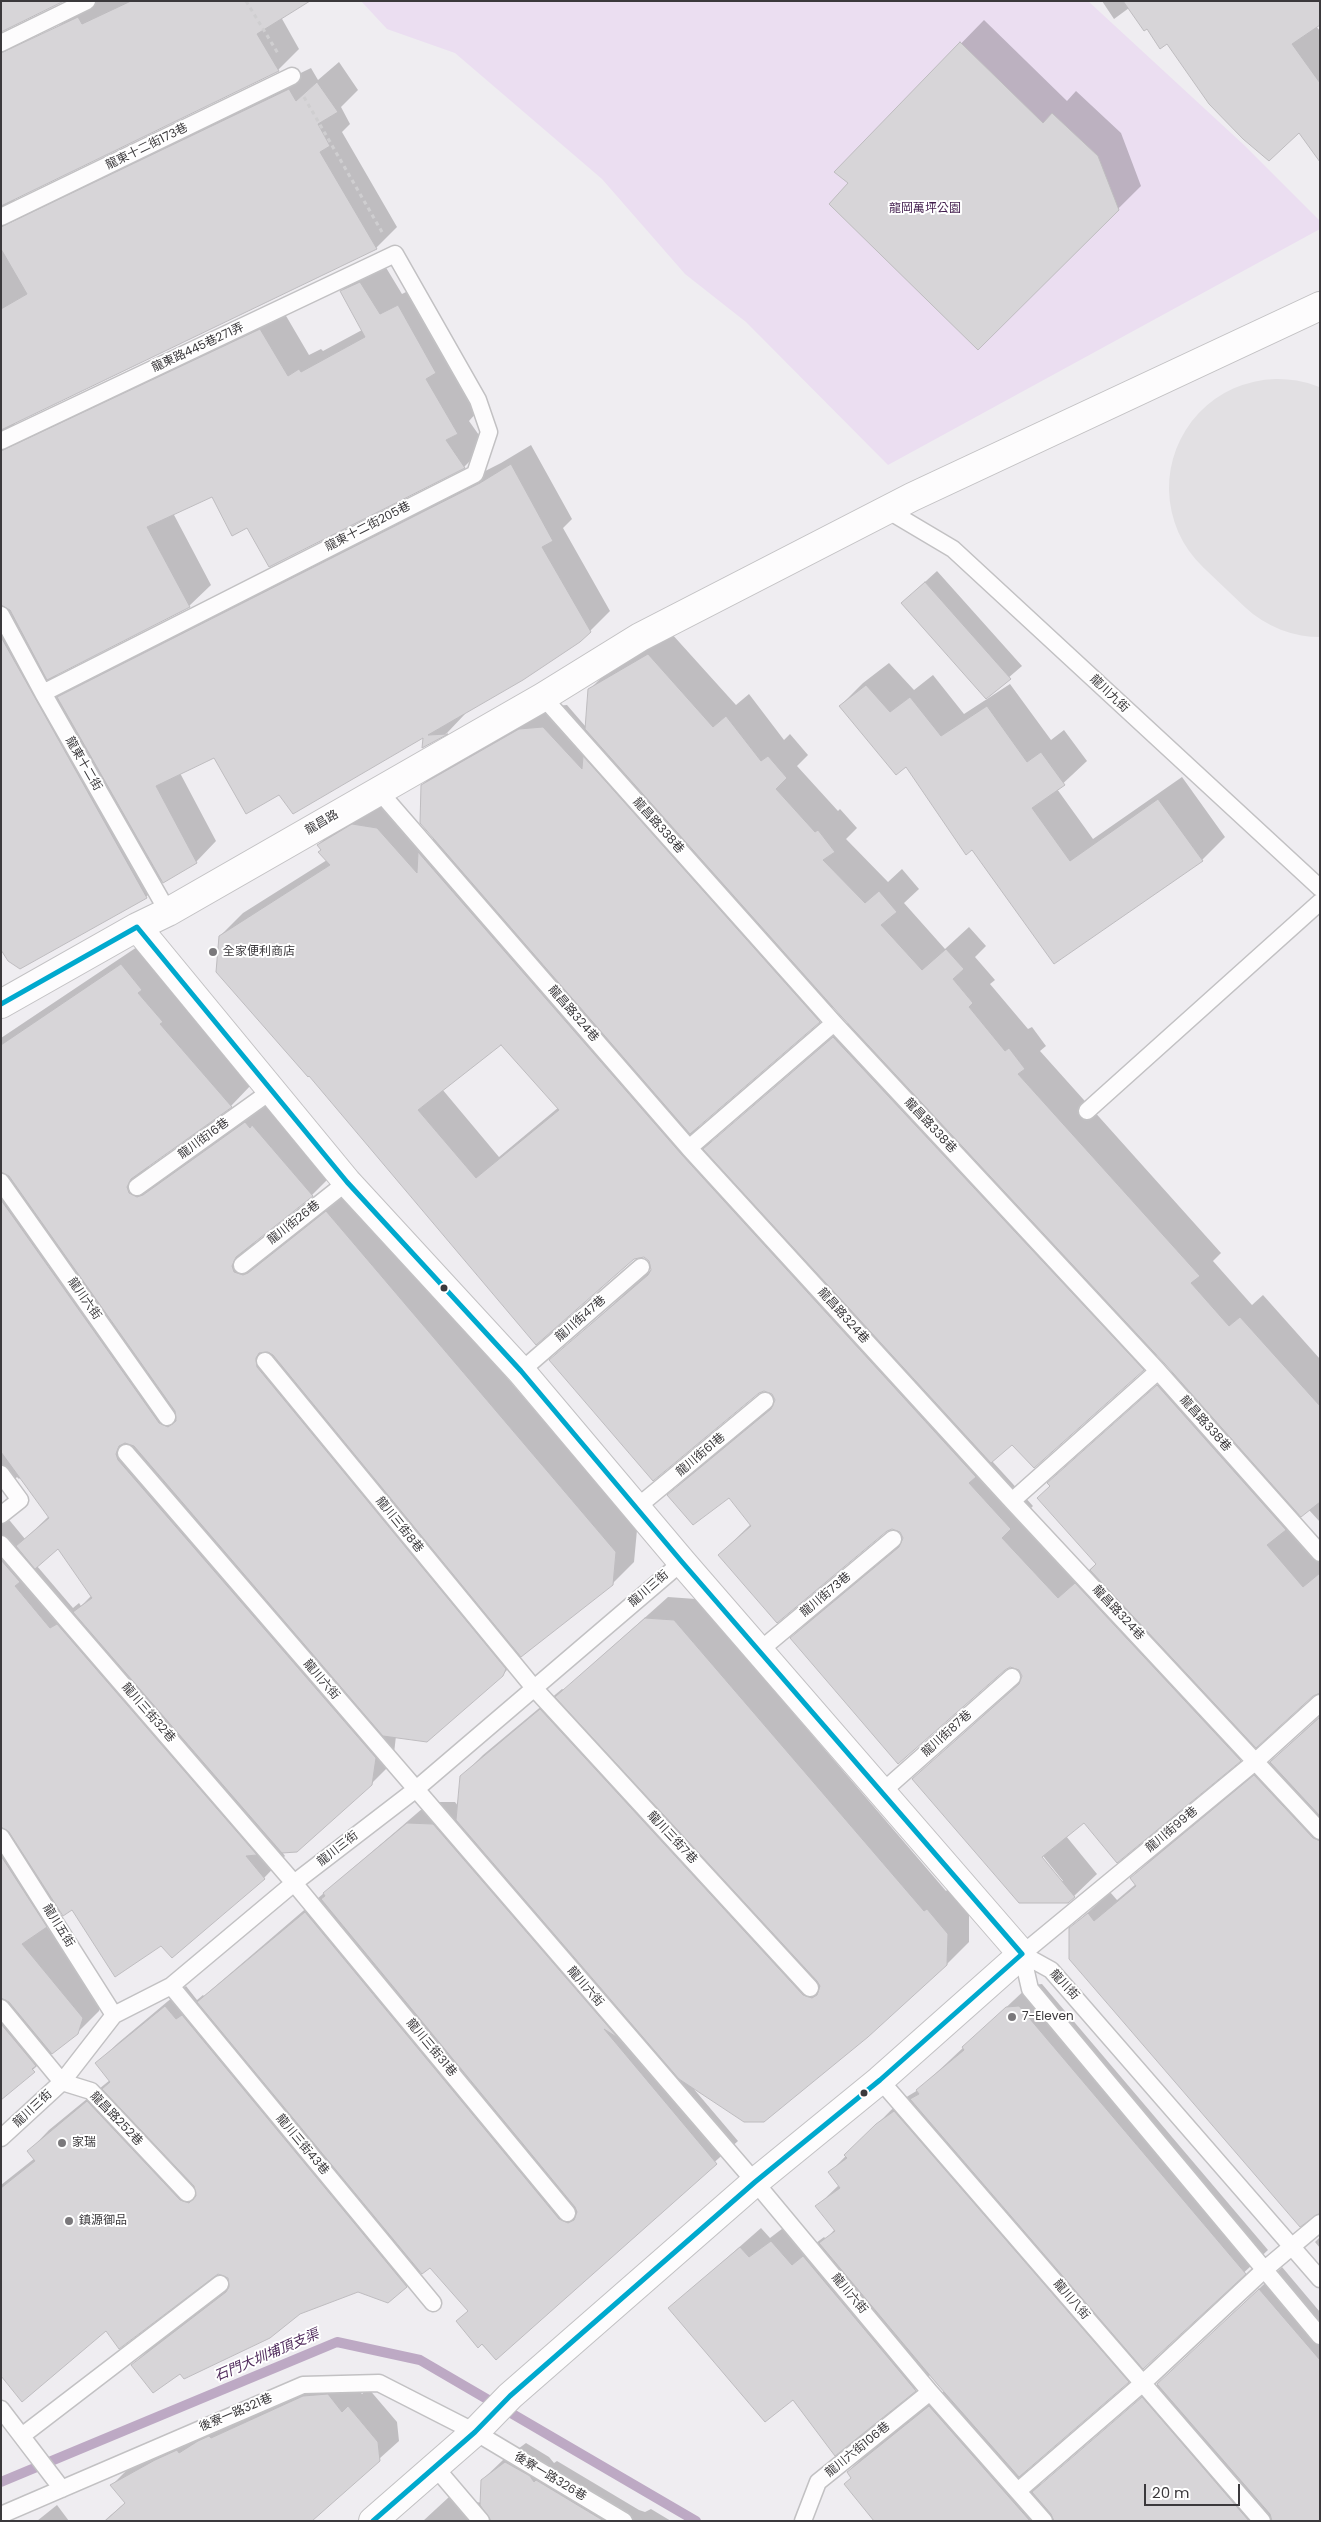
<!DOCTYPE html>
<html>
<head>
<meta charset="utf-8">
<style>
	body { margin:0 }
	#map { position:relative; width:1321px; height:2522px; overflow:hidden; background:#efedf1; font-family:Poppins,sans-serif }
	canvas { display:block }
	.frame { position:absolute; inset:0; border:2px solid #3b393c; pointer-events:none }
	.scale { position:absolute; left:1144px; top:2484px; width:96px; height:22px; box-sizing:border-box; border:2px solid #3b393c; border-top:0; padding-left:6px; font-size:15px; line-height:18px; white-space:nowrap; color:#3b393c; -webkit-text-stroke:4px #fff; paint-order:stroke }
</style>
</head>
<body>
<div id="map">
<canvas width="1321" height="2522"></canvas>
<div class="frame"></div>
<div class="scale">20 m</div>
</div>
<script>
const context = document.querySelector('canvas').getContext('2d');
context.lineJoin = 'round';
function paint(path, color) {
  context.fillStyle = color;
  context.fill(path, 'evenodd');
}
function shape(rows) {
  const path = new Path2D();
  for (const r of rows) {
    path.moveTo(r[0], r[1]);
    for (let i = 2; i < r.length; i += 2) path.lineTo(r[i], r[i + 1]);
  }
  return path;
}
function stroke(path, color, width, dash) {
  context.strokeStyle = color;
  context.lineWidth = width;
  context.lineCap = dash ? 'butt' : 'round';
  context.setLineDash(dash || []);
  context.stroke(path);
}
function write(font, color, halo, rows, align = 'center') {
  context.font = font + ' Poppins,"Noto Sans TC",sans-serif';
  context.lineWidth = 4;
  context.setLineDash([]);
  context.textBaseline = 'middle';
  context.strokeStyle = halo;
  context.fillStyle = color;
  for (const [text, x, y, turn = 0] of rows) {
    context.save();
    context.translate(x, y);
    context.rotate((+turn || 0) * Math.PI / 180);
    context.textAlign = isNaN(turn) ? turn : align;
    if (halo) context.strokeText(text, 0, 0);
    context.fillText(text, 0, 0);
    context.restore();
  }
}
const green = shape([
	[361,1,1088,1,1244,145,1320,221,1320,229,888,465,746,322,685,274,602,179,455,53,387,29]
]);
const shadow = shape([
	[89,1,308,1,281,17,299,49,278,70,13,199,18,204,28,205,311,68,318,80,339,62,358,90,341,107,350,124,342,132,397,227,376,248,13,423,17,428,282,309,309,355,321,349,323,351,362,330,341,291,363,270,382,261,402,294,420,285,478,411,469,421,486,445,464,467,270,566,247,526,212,495,173,513,211,585,189,606,56,674,65,691,79,677,501,463,531,445,572,519,563,528,610,611,590,631,461,714,465,714,447,733,424,746,424,736,279,794,215,756,180,773,216,841,196,862,163,880,146,897,1,947,1,65,57,28,78,6],
	[1102,1,1320,1,1316,26,1320,31,1320,160,1299,132,1167,43,1147,28,1129,8,1114,19],
	[984,20,1067,101,1076,91,1121,133,1141,186,978,348,850,183,836,172],
	[937,571,1022,666,986,697,915,591],
	[671,633,736,705,749,694,784,740,790,734,808,755,797,766,838,811,840,809,857,828,846,839,888,882,902,869,919,889,904,903,945,949,969,927,986,946,975,957,995,980,990,984,1028,1029,1032,1027,1046,1046,1040,1051,1221,1253,1213,1261,1252,1305,1263,1295,1320,1359,1320,1522,1309,1510,1300,1514,1290,1524,1320,1559,1320,1693,1313,1694,1240,1760,1117,1861,1084,1821,1066,1836,1097,1874,1074,1896,913,1779,1021,1681,1023,1675,1020,1669,1010,1666,791,1638,814,1616,903,1542,904,1538,901,1531,892,1528,719,1555,751,1524,729,1497,669,1495,691,1473,775,1404,776,1400,773,1393,764,1390,551,1360,652,1269,650,1260,644,1256,634,1258,536,1343,220,936,243,913,327,860,318,845,341,822,376,802,399,806,431,841,434,838,422,785,445,762,543,707,567,705,586,727,590,689,612,667],
	[834,1006,849,1022,712,1142,698,1125],
	[501,1043,559,1107,499,1157,442,1089],
	[1158,1354,1173,1371,1049,1483,1097,1563,1081,1577,1024,1515,1033,1506,992,1461,1012,1443,1143,1369],
	[1039,1851,1063,1881,1060,1881,1037,1853],
	[889,663,914,690,933,675,964,714,1010,684,1051,740,1064,730,1087,761,1057,789,1093,839,1182,777,1225,837,1202,860,1054,962,973,849,906,765,840,706,863,683],
	[143,943,252,1084,231,1106,148,1165,150,1172,267,1101,333,1174,312,1195,254,1241,255,1249,348,1191,637,1530,634,1562,612,1584,524,1653,502,1675,396,1736,393,1762,371,1784,282,1852,285,1856,264,1878,162,1944,73,1908,61,1911,46,1926,103,1996,99,2011,77,2033,54,2051,1,2098,1,1510,25,1539,49,1516,21,1477,19,1479,17,1477,1,1492,1,1038],
	[58,1547,92,1595,81,1606,79,1603,73,1608,37,1566],
	[668,1597,696,1599,946,1891,949,1888,969,1913,969,1942,947,1964,693,2088,738,2141,496,2358,457,2321,469,2310,430,2267,421,2271,406,2286,358,2291,300,2312,180,2372,133,2365,154,2344,230,2285,229,2277,218,2273,106,2329,1,2375,1,2185,35,2158,29,2151,49,2130,110,2080,97,2063,118,2043,186,1986,197,2000,203,1995,204,1996,430,1802,455,1802,459,1807,461,1777,483,1755,562,1689,564,1690],
	[1320,1716,1320,2213,1071,1928,1110,1892,1117,1900,1136,1884,1132,1878,1154,1856,1278,1755],
	[1042,1984,1268,2250,1128,2381,1027,2469,1041,2485,1166,2377,1282,2267,1320,2312,1320,2521,875,2521,848,2472,871,2449,944,2391,930,2375,915,2390,835,2454,793,2399,670,2308,761,2228,770,2238,791,2222,812,2246,824,2237,826,2239,835,2229,817,2206,839,2185,830,2172,900,2101,918,2090,1030,1985],
	[1320,2237,1320,2248,1315,2242],
	[347,2376,362,2394,368,2388,397,2422,399,2441,310,2521,104,2521,126,2502,112,2485,131,2466,323,2377],
	[526,2443,549,2457,554,2463,557,2461,639,2510,645,2512,651,2509,671,2521,423,2521,449,2497,482,2503,482,2480,503,2460],
	[57,2505,69,2521,37,2521]
]);
const stream = shape([
	[1,2482,337,2342,420,2360,696,2521]
]);
const runway = shape([
	[1278,488,1320,528]
]);
const building = shape([
	[1,1,64,1,1,32,1,1],
	[131,1,310,1,257,34,279,71,1,206,1,53,78,17,82,24,131,1],
	[1123,1,1320,1,1320,25,1292,44,1320,83,1320,162,1299,133,1269,161,1243,139,1209,104,1167,44,1160,49,1147,29,1144,31,1123,1],
	[960,42,1043,123,1052,113,1098,156,1119,210,978,350,829,204,848,183,834,172,960,42],
	[317,82,338,112,318,124,330,146,320,152,377,249,1,430,1,309,27,294,1,249,1,227,289,89,296,101,317,82],
	[360,282,380,314,398,305,436,373,426,379,458,434,446,440,465,468,269,567,247,528,232,536,212,497,147,527,190,607,47,680,10,610,1,605,1,451,260,329,288,376,299,369,301,372,365,337,340,291,360,282],
	[511,464,553,541,542,547,591,632,580,642,523,680,428,735,448,734,422,748,423,738,293,814,279,795,246,814,214,758,156,786,197,863,163,883,57,697,480,483,511,464],
	[925,582,1011,679,986,699,901,603,925,582],
	[1,637,147,898,20,969,8,961,1,950,1,637],
	[648,654,713,727,726,716,761,761,768,756,787,778,776,789,815,832,818,830,835,852,823,860,865,903,879,891,897,912,881,925,922,970,946,949,964,969,953,979,973,1003,969,1007,1005,1051,1009,1048,1025,1069,1018,1074,1200,1276,1191,1283,1229,1326,1240,1317,1320,1406,1320,1502,1301,1517,1165,1364,841,1016,585,729,588,689,648,654],
	[866,685,890,712,910,697,941,736,987,706,1027,762,1041,752,1065,785,1032,808,1070,861,1158,799,1203,861,1054,964,972,850,966,855,906,767,896,775,839,706,866,685],
	[543,727,582,769,583,756,820,1022,690,1134,420,823,421,785,519,729,543,727],
	[352,824,377,828,417,873,418,852,682,1155,976,1477,969,1483,1011,1529,1002,1538,1058,1598,1075,1583,1241,1761,1117,1863,1084,1823,1042,1857,1075,1897,1068,1903,1019,1903,912,1779,1019,1684,1022,1676,1019,1670,1010,1667,1005,1670,898,1764,790,1638,899,1547,903,1538,900,1532,892,1529,887,1531,777,1623,718,1555,751,1526,729,1498,693,1525,667,1495,771,1409,775,1400,772,1394,764,1391,759,1393,653,1481,549,1360,648,1275,651,1270,649,1261,644,1257,634,1259,536,1345,309,1076,308,1077,216,972,219,936,330,865,318,852,321,850,317,845,352,824],
	[501,1045,559,1110,476,1178,418,1110,501,1045],
	[121,964,142,990,138,993,163,1022,160,1024,232,1107,131,1179,127,1187,129,1193,137,1197,143,1195,245,1122,250,1128,252,1125,313,1196,236,1257,232,1266,234,1272,243,1275,248,1273,326,1211,616,1552,613,1585,521,1657,273,1355,268,1352,259,1353,256,1358,257,1367,506,1669,503,1676,427,1742,383,1736,134,1446,125,1443,119,1446,116,1454,118,1460,376,1758,372,1785,297,1852,282,1853,73,1612,92,1598,58,1549,35,1569,16,1546,49,1518,1,1452,1,1200,159,1423,168,1427,176,1421,175,1411,9,1176,1,1172,1,1045,121,964],
	[833,1037,1144,1370,1034,1468,1012,1445,991,1463,703,1149,833,1037],
	[1157,1385,1286,1530,1267,1545,1303,1587,1320,1573,1320,1693,1313,1696,1256,1748,1090,1570,1096,1564,1037,1498,1050,1486,1047,1483,1157,1385],
	[1,1560,20,1582,15,1586,50,1628,57,1624,257,1855,246,1856,265,1879,172,1958,161,1946,115,1977,72,1910,63,1916,9,1832,1,1827,1,1560],
	[645,1618,674,1620,924,1911,927,1909,948,1934,947,1965,868,2037,764,2122,744,2122,679,2079,456,1820,460,1776,540,1709,803,1995,812,1998,817,1995,820,1986,817,1981,555,1697,645,1618],
	[1320,1717,1320,1816,1270,1762,1320,1717],
	[1254,1775,1313,1838,1320,1841,1320,2213,1300,2227,1069,1959,1069,1928,1088,1913,1094,1921,1136,1886,1130,1878,1254,1775],
	[407,1823,433,1824,618,2038,604,2029,717,2164,496,2360,482,2344,478,2348,456,2321,468,2311,430,2268,422,2274,197,2002,305,1912,559,2219,568,2223,574,2220,577,2212,575,2207,321,1899,325,1896,323,1893,407,1823],
	[1,1856,47,1927,22,1944,83,2018,78,2034,52,2054,9,2002,1,1998,1,1856],
	[165,2006,176,2019,182,2015,407,2287,388,2303,358,2292,300,2314,270,2338,184,2379,180,2374,153,2393,131,2365,226,2292,229,2287,228,2278,218,2274,119,2349,106,2331,22,2402,1,2376,1,2188,35,2161,27,2151,87,2101,180,2200,189,2203,196,2196,194,2186,102,2089,110,2082,95,2063,165,2006],
	[1019,2006,1246,2274,1143,2369,910,2099,919,2094,916,2090,964,2050,962,2047,1006,2007,1019,2006],
	[1,2024,36,2066,32,2069,35,2072,1,2100,1,2024],
	[894,2111,1129,2382,1019,2477,938,2385,819,2243,835,2231,815,2206,840,2188,828,2172,847,2158,844,2155,876,2124,894,2111],
	[771,2241,792,2265,803,2256,916,2391,835,2456,793,2400,765,2422,668,2308,740,2247,749,2257,771,2241],
	[1259,2289,1320,2360,1320,2521,1272,2521,1270,2514,1157,2384,1259,2289],
	[328,2394,342,2412,348,2406,378,2442,380,2461,312,2521,105,2521,125,2503,110,2485,155,2460,177,2450,179,2453,198,2441,209,2436,211,2438,303,2396,328,2394],
	[1142,2397,1249,2521,1054,2521,1051,2514,1032,2492,1142,2397],
	[929,2406,1030,2521,874,2521,844,2484,851,2478,847,2472,929,2406],
	[505,2462,530,2476,534,2482,536,2480,604,2521,491,2521,480,2505,481,2480,505,2462]
]);
const path = shape([
	[246,1,279,55],
	[304,97,382,232]
]);
const lane = shape([
	[1,43,87,1],
	[1,217,292,76],
	[1,441,395,254,478,400,489,432,475,474,43,693],
	[889,511,953,549,1320,888],
	[1,615,43,693,168,912],
	[543,697,834,1023,1158,1371,1320,1553],
	[378,790,689,1148,1012,1501,1320,1831],
	[1087,1111,1320,902],
	[689,1148,834,1023],
	[1,1182,167,1417],
	[137,1187,271,1091],
	[242,1265,347,1182],
	[265,1361,534,1688,810,1988],
	[521,1371,641,1267],
	[126,1453,755,2182,930,2392,1044,2521],
	[1,1474,20,1500,1,1515],
	[1012,1501,1158,1371],
	[636,1508,765,1401],
	[1,1544,294,1883,567,2213],
	[759,1651,893,1539],
	[882,1792,1012,1677],
	[1,1837,114,2015],
	[1022,1954,1030,1989,1320,2336],
	[1022,1954,1051,1970,1320,2279],
	[1022,1954,1256,1761,1320,1703],
	[171,1986,433,2303],
	[1,2008,62,2082,91,2091,187,2193],
	[880,2080,1262,2521],
	[1,2138,62,2082,114,2015,171,1986,294,1883,415,1790,682,1562],
	[1,2409,62,2489],
	[23,2435,220,2284],
	[435,2467,481,2521],
	[1019,2490,1143,2383,1264,2270,1320,2223],
	[1,2515,303,2385,379,2383,475,2432,624,2521],
	[803,2521,818,2482,930,2392]
]);
const street = shape([
	[137,927,347,1182,521,1371,682,1562,1022,1954,880,2080,755,2182,510,2396,475,2432,373,2521],
	[1,1004,137,927,168,912,543,697,640,637,912,497,1320,306]
]);
const bus1 = shape([
	[1,1004,137,927,347,1182,521,1371,682,1562,1022,1954,880,2080,755,2182,510,2396,475,2432,373,2521]
]);
const markers = [
	[213,952,5,"#7a787b"],
	[444,1288,4.5,"#3b393c"],
	[1012,2017,5,"#7a787b"],
	[864,2093,4.5,"#3b393c"],
	[62,2143,5,"#7a787b"],
	[69,2221,5,"#7a787b"]
];
const streetNames = [
	["龍東十二街173巷",147,147,-26],
	["龍東路445巷271弄",198,348,-25],
	["龍東十二街205巷",368,527,-27],
	["龍川九街",1109,694,43],
	["龍東十二街",83,764,60],
	["龍昌路",322,823,-30],
	["龍昌路338巷",658,826,48],
	["龍昌路324巷",573,1014,49],
	["龍昌路338巷",930,1126,47],
	["龍川街16巷",204,1139,-36],
	["龍川街26巷",294,1223,-38],
	["龍川六街",84,1299,55],
	["龍昌路324巷",843,1316,48],
	["龍川街47巷",581,1319,-41],
	["龍昌路338巷",1205,1424,48],
	["龍川街61巷",701,1455,-40],
	["龍川三街8巷",399,1525,51],
	["龍川三街",649,1589,-41],
	["龍川街73巷",826,1595,-40],
	["龍昌路324巷",1118,1613,47],
	["龍川六街",321,1680,49],
	["龍川三街32巷",148,1713,49],
	["龍川街87巷",947,1734,-42],
	["龍川街99巷",1172,1830,-40],
	["龍川三街7巷",672,1838,47],
	["龍川三街",338,1849,-38],
	["龍川五街",58,1926,58],
	["龍川街",1064,1985,47],
	["龍川六街",585,1987,49],
	["龍川三街31巷",431,2048,50],
	["龍川三街",33,2109,-43],
	["龍昌路252巷",116,2119,46],
	["龍川三街43巷",302,2145,50],
	["龍川六街",849,2294,50],
	["龍川八街",1071,2300,49],
	["後寮一路321巷",236,2413,-23],
	["龍川六街106巷",858,2450,-39],
	["後寮一路326巷",550,2477,31]
];
const parkNames = [
	["龍岡萬坪公園",925,209]
];
const poiNames = [
	["全家便利商店",223,952],
	["7-Eleven",1022,2017],
	["家瑞",72,2143],
	["鎮源御品",79,2221]
];
const waterNames = [
	["石門大圳埔頂支渠",267,2356,-23]
];
paint(green, '#ebdef1');
paint(shadow, '#0003');
stroke(stream, '#bda9c4', 10);
stroke(runway, '#e2e0e3', 218);
paint(building, '#d7d5d8');
stroke(building, '#bebcbf', 1);
stroke(lane, '#c2c1c3', 19);
stroke(street, '#c2c1c3', 30);
stroke(path, '#cfced0', 3, [4, 4]);
stroke(lane, '#fdfcfd', 16);
stroke(street, '#fdfcfd', 28);
stroke(bus1, '#00a9ce', 5);
for (const [x, y, r, color] of markers) {
  const dot = new Path2D();
  dot.arc(x, y, r, 0, 2 * Math.PI);
  context.fillStyle = color;
  context.fill(dot);
  stroke(dot, '#fff', 2);
}
write('12px', '#3b393c', '#fff', streetNames);
write('12px', '#401c4c', '#fff', parkNames);
write('12px', '#3b393c', '#fff', poiNames, 'left');
write('italic 14px', '#512c5d', '#fff', waterNames);
</script>
</body>
</html>
